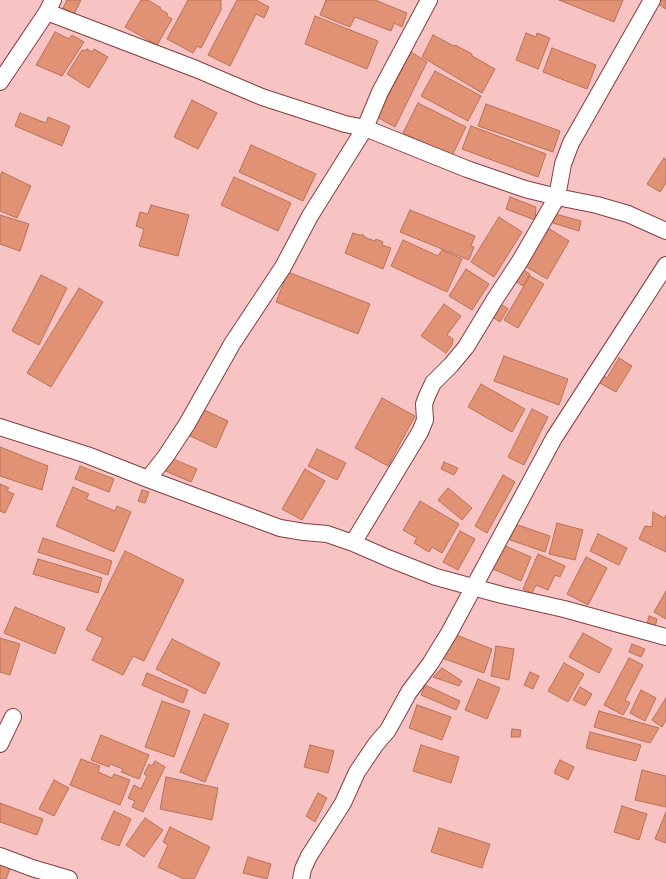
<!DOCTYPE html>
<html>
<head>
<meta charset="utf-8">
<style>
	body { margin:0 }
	canvas { display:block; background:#f8c4c3 }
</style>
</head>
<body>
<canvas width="666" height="879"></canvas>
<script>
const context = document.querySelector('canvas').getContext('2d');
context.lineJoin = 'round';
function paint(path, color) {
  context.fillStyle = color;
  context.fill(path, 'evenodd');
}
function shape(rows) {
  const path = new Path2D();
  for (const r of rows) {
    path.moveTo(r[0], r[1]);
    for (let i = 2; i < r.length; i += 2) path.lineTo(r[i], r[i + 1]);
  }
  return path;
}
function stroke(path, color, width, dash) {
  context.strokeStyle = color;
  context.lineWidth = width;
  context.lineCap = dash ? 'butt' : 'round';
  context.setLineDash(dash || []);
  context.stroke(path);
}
const building = shape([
	[67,0,81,0,74,14,63,8,67,0],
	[141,0,148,0,161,8,160,9,168,14,167,16,172,19,157,45,125,27,141,0],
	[188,0,221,0,221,10,201,48,197,46,193,53,167,39,188,0],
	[237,0,256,0,269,7,264,18,256,14,230,66,208,55,237,0],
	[326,0,375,0,407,13,402,27,394,23,391,31,355,17,350,27,320,15,326,0],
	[559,0,623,0,614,22,559,0],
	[661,0,666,0,666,9,658,4,661,0],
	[315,16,378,41,367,69,305,44,315,16],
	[55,32,69,39,72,35,84,42,62,76,36,65,55,32],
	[526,33,536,37,537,33,550,38,538,69,516,60,526,33],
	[433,35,454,46,455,45,472,54,472,56,495,69,482,93,422,57,433,35],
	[552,48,596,65,587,89,543,72,552,48],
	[87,49,92,52,94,49,108,57,89,88,67,74,82,50,85,51,87,49],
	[411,52,427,62,395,127,377,117,411,52],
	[435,71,481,96,468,121,421,96,435,71],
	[192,100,217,113,198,149,174,137,192,100],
	[418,103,466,127,452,156,403,133,418,103],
	[486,104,560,131,553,152,478,126,486,104],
	[20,113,46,123,48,117,70,126,62,146,15,126,20,113],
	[471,126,546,154,538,177,462,149,471,126],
	[251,145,316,174,303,201,239,172,251,145],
	[664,158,666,160,666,183,660,192,647,184,664,158],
	[2,172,31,186,17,218,0,211,0,176,2,172],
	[234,177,291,203,278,231,221,205,234,177],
	[510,197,536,207,535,220,506,209,510,197],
	[151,205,189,215,178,256,139,246,144,229,136,226,140,212,148,214,151,205],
	[410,210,475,236,471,246,474,247,469,260,400,232,410,210],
	[552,213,581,221,579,231,550,222,552,213],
	[0,215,29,224,20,251,0,244,0,215],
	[499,217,522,232,494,277,471,262,499,217],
	[548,228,569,241,547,279,523,265,548,228],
	[353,233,359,235,364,235,364,237,375,241,376,239,383,242,382,245,391,248,383,269,345,253,353,233],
	[403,240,438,256,442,250,462,259,447,292,391,266,403,240],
	[519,267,530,274,523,286,512,279,519,267],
	[466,269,489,284,472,310,449,296,466,269],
	[288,272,370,304,358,334,276,302,288,272],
	[41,275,67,288,39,345,12,331,41,275],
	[530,276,544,284,518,328,504,320,530,276],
	[79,288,103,302,51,387,27,373,79,288],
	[498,302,508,309,500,322,489,315,498,302],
	[444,304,461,316,447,335,453,339,452,345,446,353,421,336,444,304],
	[504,356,568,379,559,405,494,381,504,356],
	[619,358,632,366,616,392,598,382,602,375,607,378,619,358],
	[481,384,525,409,512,432,468,407,481,384],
	[382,398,415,416,388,466,355,448,382,398],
	[200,408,228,421,216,448,188,435,200,408],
	[532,409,548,417,524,465,508,457,532,409],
	[0,447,48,466,42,490,0,476,0,447],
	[317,449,346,463,337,480,308,466,317,449],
	[166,456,197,469,191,482,161,469,166,456],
	[444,462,458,468,454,475,441,469,444,462],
	[80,466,114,479,109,492,75,479,80,466],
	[305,469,325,481,302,520,282,509,305,469],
	[503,475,515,482,487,533,475,526,503,475],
	[0,484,9,488,7,491,14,494,5,513,0,511,0,484],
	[73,487,89,494,86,499,115,511,117,506,131,512,114,552,56,526,73,487],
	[448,488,472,508,462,520,438,500,448,488],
	[142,490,149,492,145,503,138,501,142,490],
	[420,501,459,524,442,553,432,547,429,552,414,543,417,538,403,530,420,501],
	[653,512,664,518,666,515,666,552,639,539,645,526,652,527,653,512],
	[557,523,583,530,575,560,549,554,557,523],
	[515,524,550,536,545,552,510,540,515,524],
	[460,531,475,539,458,570,443,562,460,531],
	[598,534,627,548,619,565,590,551,598,534],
	[43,538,112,561,108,575,38,552,43,538],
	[503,545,531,557,521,581,493,569,503,545],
	[125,551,184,580,144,661,133,656,123,675,92,660,103,638,86,630,125,551],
	[538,554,565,566,560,577,555,575,548,590,536,585,532,593,523,589,538,554],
	[586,557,607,568,588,605,567,594,586,557],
	[38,559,102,578,98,593,33,574,38,559],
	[666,591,666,619,654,612,666,591],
	[15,607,65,628,55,654,4,633,15,607],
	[649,616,657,619,655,627,647,625,649,616],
	[451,633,492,649,484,673,442,658,451,633],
	[583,633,612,649,599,673,569,657,583,633],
	[0,638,20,644,10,675,0,672,0,638],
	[172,639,220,663,205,694,156,669,172,639],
	[632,644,645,649,641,657,629,652,632,644],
	[496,646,514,649,509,680,491,676,496,646],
	[629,658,643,665,625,700,630,703,623,715,604,705,629,658],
	[564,663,584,674,568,702,548,691,564,663],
	[442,668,462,681,459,686,433,677,442,668],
	[530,672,539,676,533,689,524,685,530,672],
	[147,673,188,690,183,703,142,685,147,673],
	[478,679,500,688,487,719,465,710,478,679],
	[425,685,460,701,456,710,421,695,425,685],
	[580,687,592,694,585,706,573,700,580,687],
	[641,690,656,698,645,721,630,713,641,690],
	[666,698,666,720,662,727,652,720,666,698],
	[162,701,190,711,174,757,145,747,162,701],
	[417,705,451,717,442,740,409,728,417,705],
	[599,711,659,728,650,743,594,727,599,711],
	[204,714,229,724,205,782,180,772,204,714],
	[512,729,521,730,520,737,511,737,512,729],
	[590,732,641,745,636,761,586,748,590,732],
	[101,735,149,755,139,779,121,772,123,769,110,764,109,767,91,760,101,735],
	[310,745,334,751,328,773,304,767,310,745],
	[421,745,459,757,451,783,413,771,421,745],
	[81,759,100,766,98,772,112,778,114,774,130,780,120,805,70,785,81,759],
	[560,760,574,767,568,780,554,773,560,760],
	[155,761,165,767,143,812,132,807,135,801,128,798,134,785,141,789,147,776,144,774,149,764,152,766,155,761],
	[642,770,666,776,666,807,635,800,642,770],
	[166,777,218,788,212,820,160,809,166,777],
	[54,780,69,788,54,816,39,809,54,780],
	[318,793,327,798,315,822,306,816,318,793],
	[0,803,43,819,37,835,0,822,0,803],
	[622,806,647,814,639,840,614,832,622,806],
	[114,811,131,819,119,846,101,839,114,811],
	[666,812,666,843,655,839,666,812],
	[145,818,163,830,144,857,126,845,145,818],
	[170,827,210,847,194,879,184,879,158,867,168,845,163,842,170,827],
	[439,828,490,844,482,868,431,852,439,828],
	[0,857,13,862,6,879,0,879,0,857],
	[248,857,271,864,267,879,243,873,248,857]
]);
const minor = shape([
	[47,12,196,69,262,97,345,124,365,128,467,169,525,189,557,197,597,205,628,214,666,231],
	[0,82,47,12,53,0],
	[0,427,87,455,148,479,280,528,304,532,327,534,353,543,390,559,436,577,502,595,564,609,666,637],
	[148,479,166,456,187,424,232,344,283,267,310,216,365,128,380,92,429,0],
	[353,543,420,432,425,420,424,404,427,396,433,383,451,365,466,347,495,299,520,261,557,197,563,164,571,143,652,0],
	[0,744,13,717],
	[0,856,32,868,69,879],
	[301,879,303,869,309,856,343,803,357,772,376,744,388,730,409,692,430,664,449,633,554,438,666,265]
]);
paint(building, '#e19275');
stroke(building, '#b97157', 1);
stroke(minor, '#853d3e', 18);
stroke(minor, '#fff', 16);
</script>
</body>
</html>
